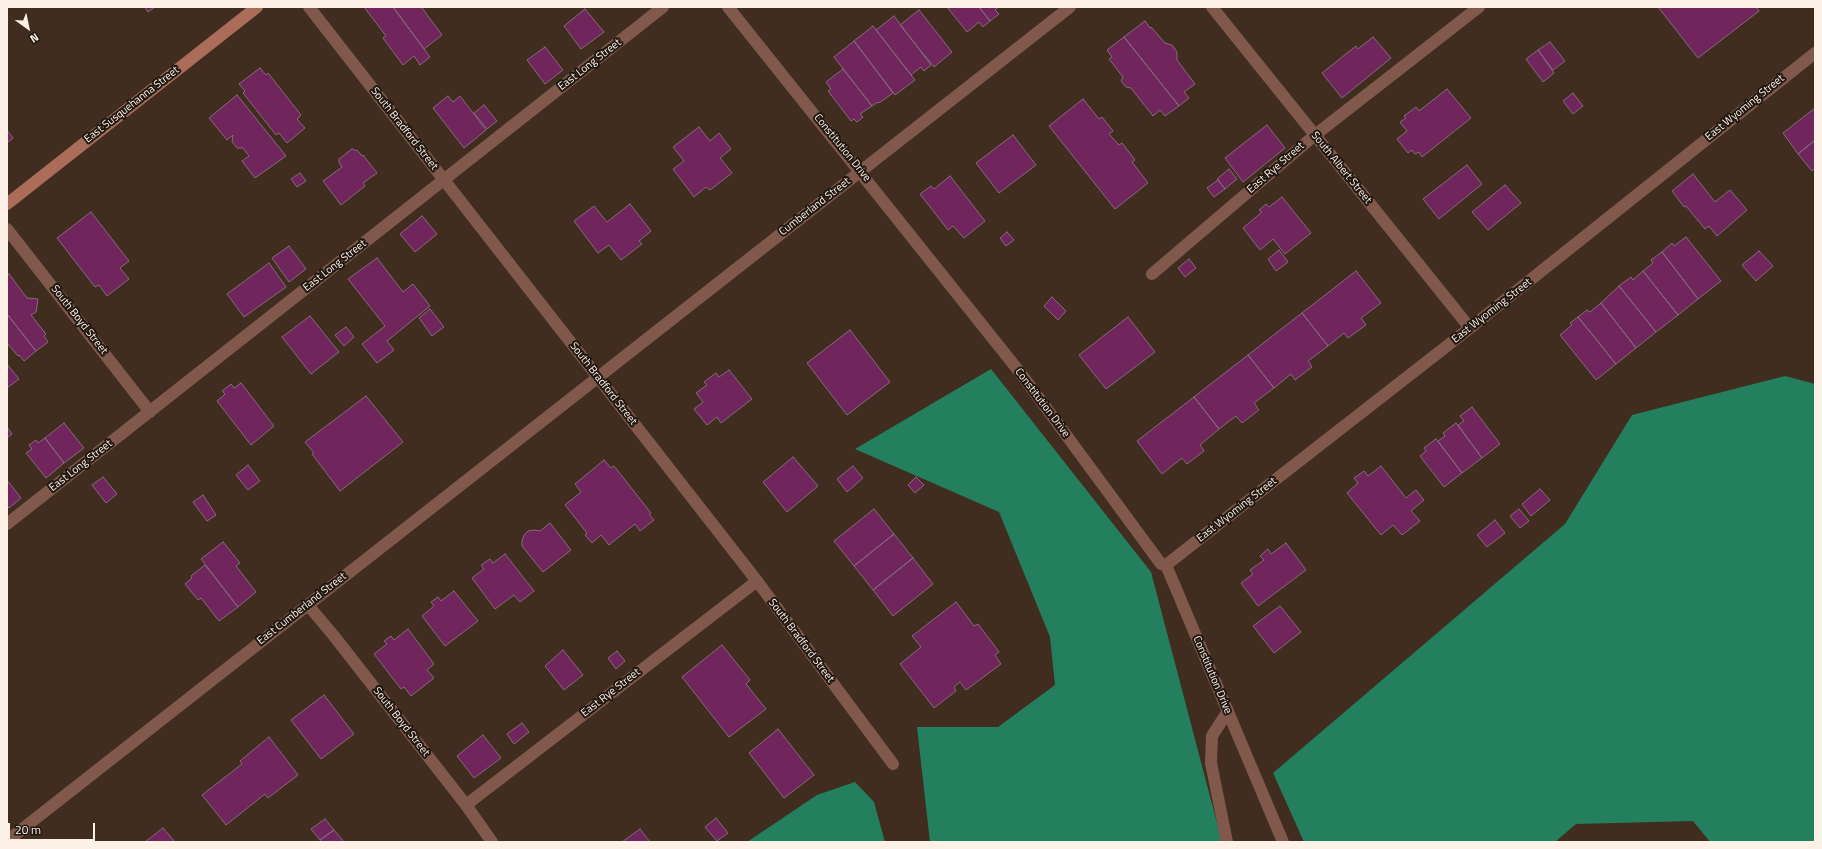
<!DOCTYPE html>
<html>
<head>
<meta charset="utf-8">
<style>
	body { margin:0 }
	#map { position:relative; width:1822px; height:849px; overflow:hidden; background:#412d1f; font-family:"Titillium Web",sans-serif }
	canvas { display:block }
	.frame { position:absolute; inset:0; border:8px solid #fef1e8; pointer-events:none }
	.north { position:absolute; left:8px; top:8px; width:40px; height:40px; -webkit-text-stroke:3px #211811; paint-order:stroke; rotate:147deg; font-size:11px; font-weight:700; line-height:16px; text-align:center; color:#fef1e8 }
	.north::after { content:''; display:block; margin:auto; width:14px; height:18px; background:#fef1e8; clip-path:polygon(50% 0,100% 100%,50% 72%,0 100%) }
	.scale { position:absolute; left:8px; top:823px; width:87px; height:18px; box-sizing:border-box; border:2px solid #fef1e8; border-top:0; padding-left:5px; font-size:12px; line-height:14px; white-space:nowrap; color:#fef1e8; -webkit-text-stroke:3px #211811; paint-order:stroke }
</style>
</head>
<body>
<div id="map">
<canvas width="1822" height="849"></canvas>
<div class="frame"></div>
<div class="north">N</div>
<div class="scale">20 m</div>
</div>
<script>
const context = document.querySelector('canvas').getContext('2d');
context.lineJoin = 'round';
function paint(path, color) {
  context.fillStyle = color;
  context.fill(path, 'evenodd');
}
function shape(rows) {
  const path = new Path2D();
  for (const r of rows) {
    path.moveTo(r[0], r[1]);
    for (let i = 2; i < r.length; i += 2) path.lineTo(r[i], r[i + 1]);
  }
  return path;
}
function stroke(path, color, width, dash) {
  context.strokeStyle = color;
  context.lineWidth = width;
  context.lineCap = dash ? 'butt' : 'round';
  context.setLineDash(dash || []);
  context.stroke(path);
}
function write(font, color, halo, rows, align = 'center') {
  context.font = font + ' "Titillium Web",sans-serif';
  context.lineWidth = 4;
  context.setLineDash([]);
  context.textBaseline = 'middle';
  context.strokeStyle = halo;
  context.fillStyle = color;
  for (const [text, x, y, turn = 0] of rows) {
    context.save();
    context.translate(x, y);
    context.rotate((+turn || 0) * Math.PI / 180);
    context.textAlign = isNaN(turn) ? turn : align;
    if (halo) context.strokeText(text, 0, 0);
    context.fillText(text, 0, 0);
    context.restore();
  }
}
const forest = shape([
	[991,369,1151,572,1222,842,930,842,917,727,998,727,1055,685,1050,637,999,512,855,449],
	[1785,376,1815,384,1815,842,1710,842,1693,821,1576,824,1555,842,1304,842,1273,773,1565,524,1632,415],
	[855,782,874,802,885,842,747,842,817,795]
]);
const building = shape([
	[145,7,155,7,148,12,145,7],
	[364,7,393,7,430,57,420,65,414,56,403,65,383,38,386,36,364,7],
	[393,7,423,7,422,8,442,35,424,49,393,7],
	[947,7,979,7,990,21,983,27,979,22,967,32,947,7],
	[979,7,998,7,995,10,999,14,990,21,979,7],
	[1658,7,1756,7,1759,11,1698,58,1658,7],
	[585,9,604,32,581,49,564,26,585,9],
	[919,10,952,52,934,67,900,25,919,10],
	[894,16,931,65,924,71,921,67,911,75,876,30,894,16],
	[1145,21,1150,28,1151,27,1165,43,1172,45,1177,52,1177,60,1195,84,1184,92,1189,98,1179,106,1124,37,1145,21],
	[873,26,915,80,895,95,854,41,873,26],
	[1124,37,1179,106,1165,116,1160,110,1153,116,1131,88,1126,87,1121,81,1123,77,1109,59,1112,57,1107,50,1124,37],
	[1373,37,1391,58,1342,98,1322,73,1356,46,1358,49,1373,37],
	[854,41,893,93,879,103,878,102,872,106,834,57,854,41],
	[1550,42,1565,61,1553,70,1538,50,1550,42],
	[545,47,563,70,545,84,527,60,545,47],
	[1538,50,1554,73,1543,82,1526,59,1538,50],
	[260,68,266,75,268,73,301,115,297,119,305,128,287,143,279,133,276,135,243,93,245,91,239,84,260,68],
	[843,69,872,106,860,114,863,117,857,122,854,119,851,121,828,91,831,89,826,82,843,69],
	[1447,89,1471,118,1422,157,1419,152,1415,154,1412,150,1408,153,1397,139,1407,131,1400,122,1406,118,1404,116,1416,107,1419,111,1447,89],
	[1573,93,1583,106,1573,114,1563,101,1573,93],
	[237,95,286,156,255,178,242,161,249,156,243,148,237,148,232,142,233,135,227,140,209,118,237,95],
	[448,96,453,102,460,96,486,130,464,148,433,108,448,96],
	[1083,99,1099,119,1102,117,1113,131,1109,134,1119,145,1122,143,1135,160,1132,162,1148,183,1115,209,1049,126,1083,99],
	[484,105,497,121,487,129,474,113,484,105],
	[1815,108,1815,140,1798,154,1783,133,1815,108],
	[1267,125,1285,148,1243,182,1225,158,1267,125],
	[699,127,710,141,719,133,731,149,720,158,732,173,710,190,706,187,694,197,673,169,684,161,673,147,699,127],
	[7,130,13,138,7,143,7,130],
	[1013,135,1036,165,999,193,976,163,1013,135],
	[1815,140,1815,168,1812,171,1798,154,1815,140],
	[352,149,358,151,362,156,363,155,377,173,363,183,365,186,341,205,323,181,342,167,339,162,339,159,352,149],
	[1467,165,1482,184,1439,219,1423,199,1467,165],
	[1229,169,1237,179,1225,189,1217,179,1229,169],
	[300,173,306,181,297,187,291,179,300,173],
	[1693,174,1715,202,1730,190,1747,210,1717,236,1709,226,1705,229,1686,206,1684,207,1672,191,1693,174],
	[950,176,985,221,964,238,953,226,948,230,920,194,931,186,934,189,950,176],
	[1218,180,1225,189,1214,197,1207,188,1218,180],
	[1505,185,1521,203,1488,230,1472,212,1505,185],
	[1282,197,1311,233,1285,254,1273,239,1260,250,1243,228,1262,212,1259,210,1266,204,1269,207,1282,197],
	[630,204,651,231,639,241,642,244,621,260,609,245,598,253,574,221,594,206,607,222,630,204],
	[91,212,129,261,120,268,129,279,107,296,99,285,95,287,57,238,91,212],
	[422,216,437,234,415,252,400,234,422,216],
	[1007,232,1014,240,1006,246,1000,238,1007,232],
	[1686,237,1721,281,1698,299,1662,252,1672,243,1674,246,1686,237],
	[289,246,306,269,289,282,272,258,289,246],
	[1279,250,1288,262,1276,271,1268,259,1279,250],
	[1759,251,1773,266,1756,281,1742,265,1759,251],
	[1662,252,1698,299,1678,315,1643,271,1653,263,1651,260,1662,252],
	[377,258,403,292,413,284,430,306,387,341,394,350,377,363,362,344,385,326,348,279,377,258],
	[1189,259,1196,268,1185,277,1178,268,1189,259],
	[269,263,286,287,244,317,227,294,269,263],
	[1356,271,1381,303,1361,318,1366,325,1348,338,1344,333,1328,346,1302,313,1356,271],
	[1643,271,1678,315,1656,332,1619,286,1631,277,1633,280,1643,271],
	[9,274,27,298,38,299,36,312,31,315,46,334,44,336,48,342,36,351,7,314,7,275,9,274],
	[1619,286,1656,332,1636,348,1601,303,1619,286],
	[1052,297,1066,311,1058,320,1044,306,1052,297],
	[1601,303,1636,348,1616,364,1578,317,1587,310,1590,312,1601,303],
	[430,309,444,327,432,336,419,318,430,309],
	[1302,313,1328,346,1308,361,1312,367,1295,380,1291,374,1274,388,1248,355,1302,313],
	[7,314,36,351,24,361,19,355,18,356,7,343,7,314],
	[310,316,339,352,311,374,282,337,310,316],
	[1128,317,1155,352,1106,389,1079,355,1128,317],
	[1578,317,1616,364,1596,380,1560,335,1572,325,1570,323,1578,317],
	[346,327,354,337,344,346,335,335,346,327],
	[850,330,890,382,847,415,807,363,850,330],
	[1248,355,1274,388,1254,403,1259,410,1242,423,1236,416,1219,429,1194,397,1248,355],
	[7,364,19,379,7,388,7,364],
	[729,370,752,399,721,423,717,417,707,425,694,409,703,402,696,393,707,385,704,382,716,373,719,377,729,370],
	[241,383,274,426,251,445,217,401,225,394,222,391,231,384,234,388,241,383],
	[366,396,403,442,340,491,312,454,314,453,305,442,366,396],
	[1194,397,1219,429,1200,445,1204,451,1187,464,1182,458,1162,474,1137,441,1194,397],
	[1472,407,1500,444,1482,458,1458,425,1464,421,1460,416,1472,407],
	[64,423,84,448,64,463,45,438,64,423],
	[1456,423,1482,458,1462,473,1438,441,1445,436,1443,433,1456,423],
	[7,427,12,434,7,438,7,427],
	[45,438,64,463,46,478,26,453,32,449,29,445,36,440,38,443,45,438],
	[1436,439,1462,473,1444,487,1420,456,1426,451,1424,448,1436,439],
	[793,457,818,486,787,512,763,482,793,457],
	[604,460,611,468,614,466,651,513,649,514,654,520,640,531,635,524,609,545,601,535,592,543,585,535,587,533,565,505,581,492,575,484,604,460],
	[248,465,260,481,248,490,236,475,248,465],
	[853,466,863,478,847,492,837,479,853,466],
	[1381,466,1406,498,1416,490,1424,500,1411,511,1420,521,1402,535,1393,525,1381,535,1347,493,1358,483,1354,478,1364,471,1368,476,1381,466],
	[103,477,117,494,106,503,92,485,103,477],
	[916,477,924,485,915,493,908,485,916,477],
	[7,480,21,498,9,508,7,505,7,480],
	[1540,489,1550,500,1531,516,1522,504,1540,489],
	[203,495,216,515,207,521,193,502,203,495],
	[874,509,894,534,854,566,834,541,874,509],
	[1519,509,1529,521,1520,528,1510,516,1519,509],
	[1495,520,1505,533,1487,547,1477,535,1495,520],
	[550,523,571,550,543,572,522,546,522,541,524,535,528,531,534,530,540,531,550,523],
	[894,534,913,558,873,590,854,566,894,534],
	[223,542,240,563,236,566,256,592,238,607,201,559,223,542],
	[1286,543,1306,570,1258,606,1241,583,1253,574,1250,570,1264,560,1260,556,1268,549,1271,554,1286,543],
	[505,554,534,591,520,602,514,595,495,609,472,578,484,569,481,565,490,559,493,563,505,554],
	[913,558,933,584,893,616,873,590,913,558],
	[205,565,238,607,219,621,201,598,198,600,185,584,192,578,191,576,205,565],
	[454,591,478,621,445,646,422,616,434,606,431,602,438,597,441,601,454,591],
	[956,602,974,626,978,624,999,652,995,655,1001,664,966,690,960,682,954,687,956,691,934,708,900,664,921,647,912,636,956,602],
	[1280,606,1301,632,1274,653,1253,626,1280,606],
	[408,629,434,664,427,670,434,678,411,696,404,687,401,689,374,654,387,644,384,641,391,636,394,640,408,629],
	[722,645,750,680,746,684,766,709,729,737,682,677,722,645],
	[563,650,583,675,564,690,545,666,563,650],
	[617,651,625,661,616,669,608,658,617,651],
	[324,695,354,734,321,759,291,720,324,695],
	[522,723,529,732,514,744,507,734,522,723],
	[778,729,814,775,784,798,749,753,778,729],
	[483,735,501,758,474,778,457,756,483,735],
	[269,737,298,775,268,798,265,794,226,825,202,795,242,764,240,761,269,737],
	[716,818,728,833,717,841,705,827,716,818],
	[325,819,334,830,320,840,311,829,325,819],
	[163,828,175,842,145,842,163,828],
	[640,829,650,842,622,842,640,829],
	[334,830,344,842,321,842,320,840,334,830]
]);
const service = shape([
	[7,229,150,412],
	[1152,274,1315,135,1479,7],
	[7,524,663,7],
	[308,605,334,636,466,805,492,842],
	[466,805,757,581],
	[1227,842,1211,763,1212,736,1228,711]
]);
const minor = shape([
	[309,7,757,581,893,764],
	[728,7,1022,375,1161,564,1166,565,1283,842],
	[1212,7,1470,328],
	[1166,565,1470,328,1815,53],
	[7,841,1070,7]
]);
const secondary = shape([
	[7,204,257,7]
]);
const streetNames = [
	["East Long Street",590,65,-38],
	["East Susquehanna Street",132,105,-38],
	["East Wyoming Street",1745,108,-39],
	["South Bradford Street",404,129,52],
	["Constitution Drive",842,148,51],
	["East Rye Street",1276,168,-41],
	["South Albert Street",1341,168,51],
	["Cumberland Street",815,207,-38],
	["East Long Street",335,266,-38],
	["East Wyoming Street",1492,311,-38],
	["South Boyd Street",79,320,52],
	["South Bradford Street",603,384,52],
	["Constitution Drive",1042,403,53],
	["East Long Street",81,466,-38],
	["East Wyoming Street",1237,510,-38],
	["East Cumberland Street",302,609,-38],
	["South Bradford Street",801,641,53],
	["Constitution Drive",1212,675,67],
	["East Rye Street",611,693,-38],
	["South Boyd Street",401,722,52]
];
paint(forest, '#237f5d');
paint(building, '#70265d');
stroke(building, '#836c7b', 1);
stroke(service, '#80594c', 12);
stroke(minor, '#80594c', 12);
stroke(secondary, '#ab6d59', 12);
write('11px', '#fef1e8', '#211811', streetNames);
</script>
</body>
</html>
